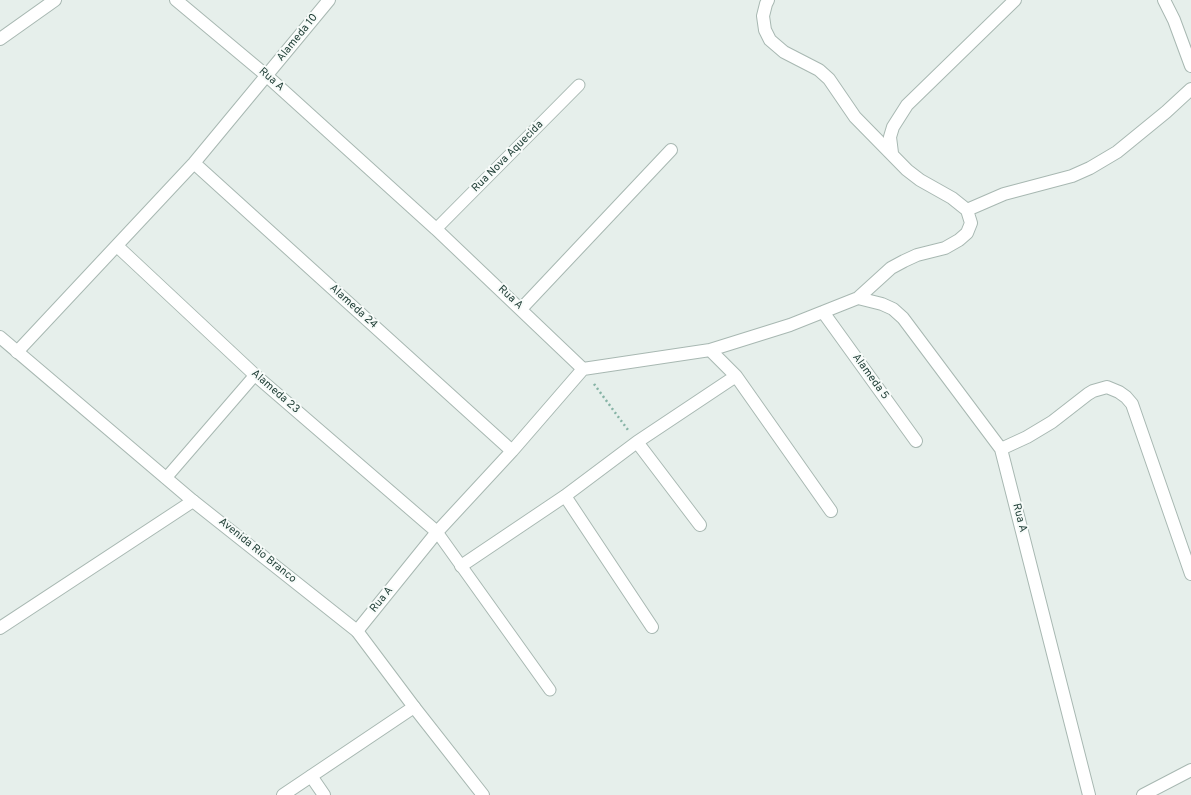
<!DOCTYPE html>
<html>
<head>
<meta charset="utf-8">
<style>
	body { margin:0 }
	canvas { display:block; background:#e6efeb }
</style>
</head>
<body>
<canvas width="1191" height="795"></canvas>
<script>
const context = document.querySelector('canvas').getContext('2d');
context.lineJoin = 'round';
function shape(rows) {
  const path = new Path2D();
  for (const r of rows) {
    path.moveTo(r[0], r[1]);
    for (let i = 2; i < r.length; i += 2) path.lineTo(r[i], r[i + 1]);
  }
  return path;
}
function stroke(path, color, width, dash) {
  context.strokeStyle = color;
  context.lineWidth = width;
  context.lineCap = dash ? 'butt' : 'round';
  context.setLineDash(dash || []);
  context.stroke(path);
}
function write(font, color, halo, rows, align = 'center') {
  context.font = font + ' Overpass,sans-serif';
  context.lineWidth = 4;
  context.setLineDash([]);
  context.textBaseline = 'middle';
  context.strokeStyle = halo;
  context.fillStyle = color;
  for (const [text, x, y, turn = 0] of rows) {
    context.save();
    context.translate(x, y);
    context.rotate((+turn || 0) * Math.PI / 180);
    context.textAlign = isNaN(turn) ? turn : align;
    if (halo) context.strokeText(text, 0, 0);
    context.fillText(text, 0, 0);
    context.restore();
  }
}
const path = shape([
	[594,384,628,430]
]);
const service = shape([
	[436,229,579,85],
	[166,478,255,375],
	[437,532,550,690]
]);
const minor = shape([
	[176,0,267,76,436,229,583,369],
	[768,0,766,4,763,16,765,30,770,40,784,52,819,70,829,79,855,117,907,170,920,180,952,198,967,210],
	[1164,0,1174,20,1191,66],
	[0,39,55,0],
	[892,153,890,137,893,127,907,105,1015,0],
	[194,163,512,451],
	[117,246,255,375,437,532],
	[858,298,882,304,893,309,903,318,1001,449,1089,795],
	[521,309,671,150],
	[823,312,916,441],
	[710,350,736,376,831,511],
	[17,352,194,163,329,0],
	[583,369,710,350,790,325,858,298,891,268,904,261,917,255,945,248,959,240,967,233,971,223,967,210,1004,194,1072,176,1090,168,1117,152,1166,112,1191,89],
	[637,442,700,525],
	[1001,449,1027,437,1052,422,1088,394,1093,391,1107,387,1119,392,1126,397,1132,404,1191,574],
	[565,496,652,627],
	[461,566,565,496,637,442,736,376],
	[0,628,193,501],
	[357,631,437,532,512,451,583,369],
	[311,776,324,795],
	[283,795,414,707]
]);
const tertiary = shape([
	[0,337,193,501,357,631,414,707,483,795],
	[1143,795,1191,770]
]);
const streetNames = [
	["Alameda 10",298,38,-51],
	["Rua A",271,80,41],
	["Rua Nova Aquecida",508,157,-45],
	["Rua A",510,298,43],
	["Alameda 24",353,307,42],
	["Alameda 5",870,377,54],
	["Alameda 23",275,392,41],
	["Rua A",1019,518,76],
	["Avenida Rio Branco",257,551,39],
	["Rua A",382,600,-51]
];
stroke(service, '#a8b8b2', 13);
stroke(minor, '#a8b8b2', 14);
stroke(tertiary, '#a8b8b2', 14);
stroke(path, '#86b3a5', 2.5, [2, 3]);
stroke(service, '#fff', 11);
stroke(minor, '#fff', 12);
stroke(tertiary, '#fff', 12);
write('11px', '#24423a', '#f7fbf9', streetNames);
</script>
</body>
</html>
